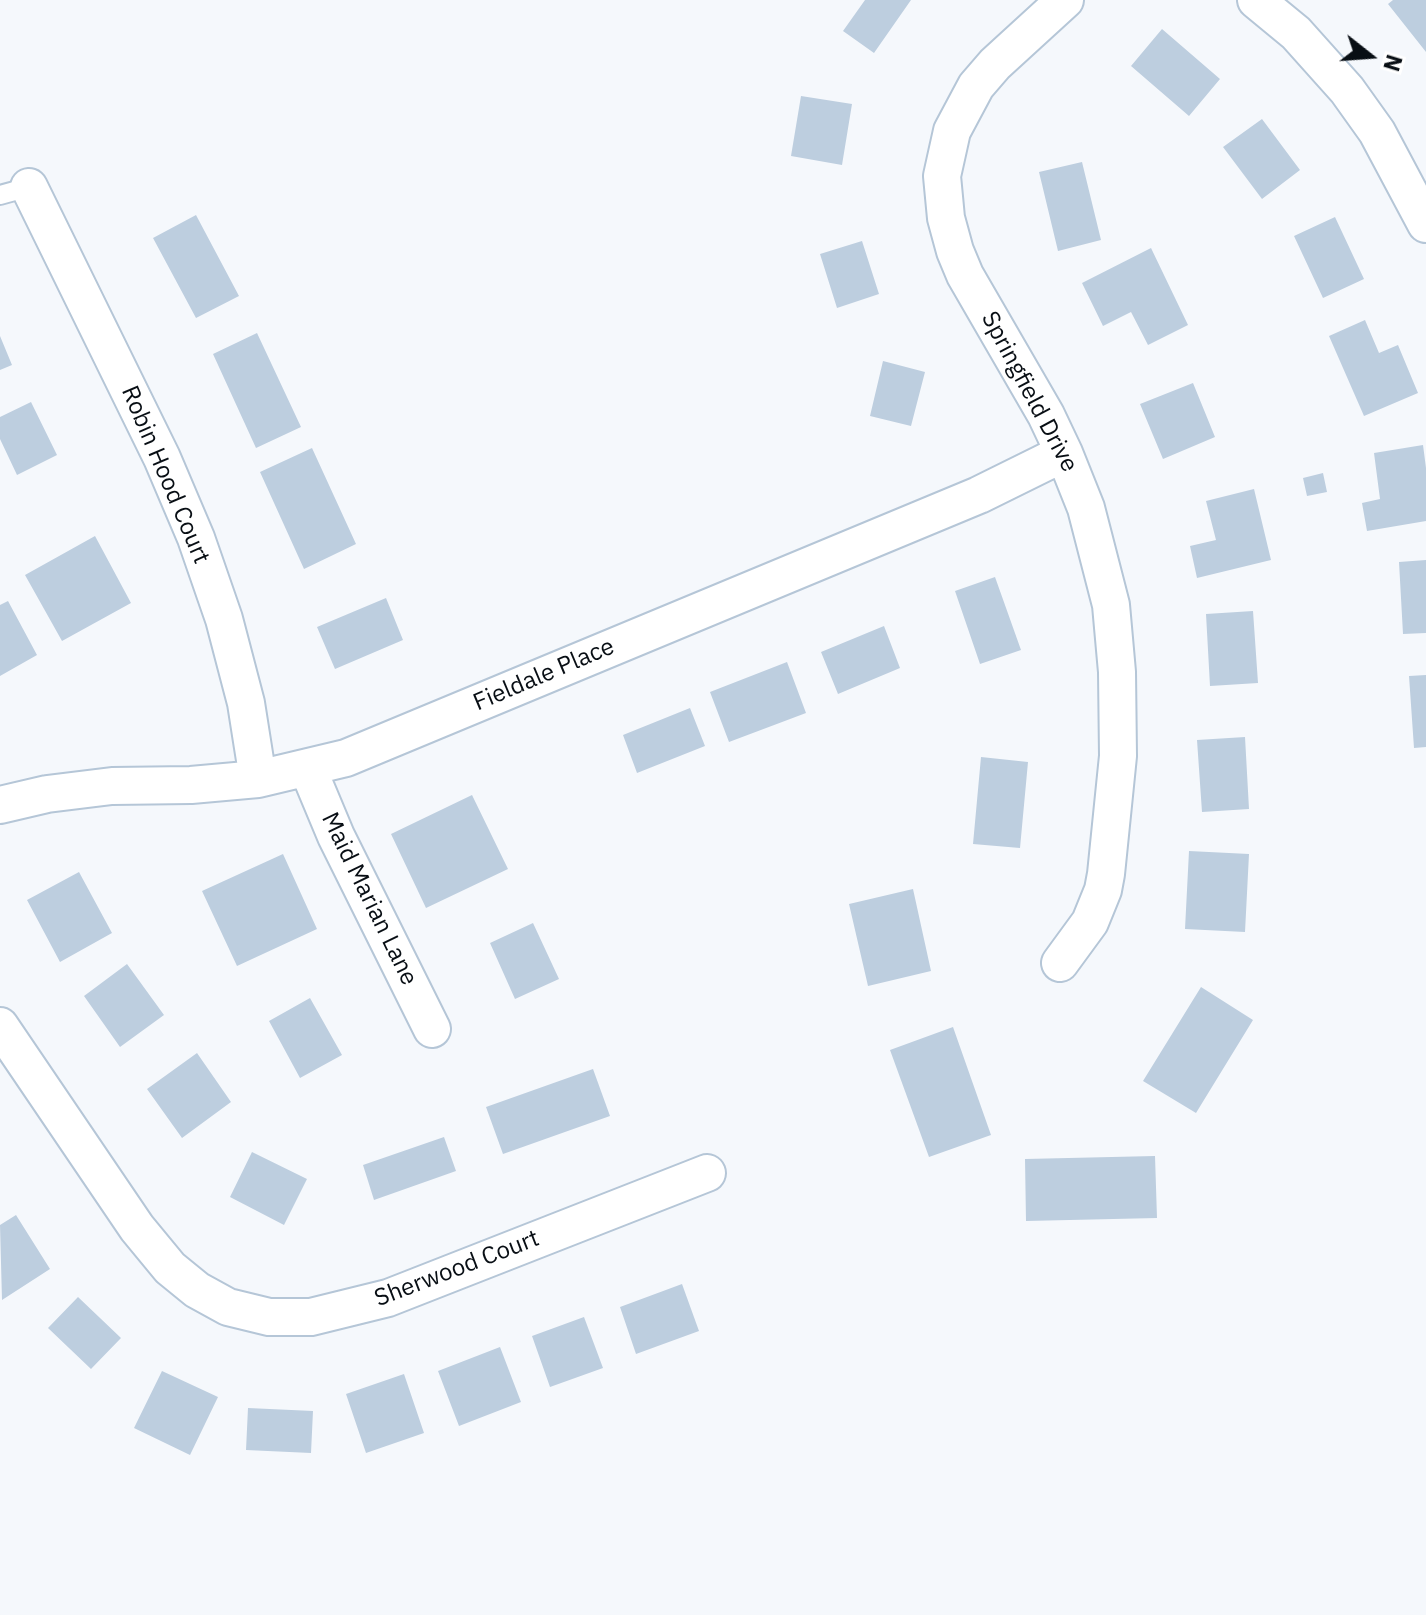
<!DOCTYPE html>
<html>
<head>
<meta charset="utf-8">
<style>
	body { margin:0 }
	#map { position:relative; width:1426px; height:1615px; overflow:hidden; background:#f5f8fc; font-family:"IBM Plex Sans",sans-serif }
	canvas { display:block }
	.north { position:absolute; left:1330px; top:16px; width:80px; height:80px; -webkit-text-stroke:6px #fff; paint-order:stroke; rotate:107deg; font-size:22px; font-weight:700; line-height:32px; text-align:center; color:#080e14 }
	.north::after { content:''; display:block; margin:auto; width:28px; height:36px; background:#080e14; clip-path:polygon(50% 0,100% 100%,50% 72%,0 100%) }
</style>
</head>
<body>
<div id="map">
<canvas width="1426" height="1615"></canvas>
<div class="north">N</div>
</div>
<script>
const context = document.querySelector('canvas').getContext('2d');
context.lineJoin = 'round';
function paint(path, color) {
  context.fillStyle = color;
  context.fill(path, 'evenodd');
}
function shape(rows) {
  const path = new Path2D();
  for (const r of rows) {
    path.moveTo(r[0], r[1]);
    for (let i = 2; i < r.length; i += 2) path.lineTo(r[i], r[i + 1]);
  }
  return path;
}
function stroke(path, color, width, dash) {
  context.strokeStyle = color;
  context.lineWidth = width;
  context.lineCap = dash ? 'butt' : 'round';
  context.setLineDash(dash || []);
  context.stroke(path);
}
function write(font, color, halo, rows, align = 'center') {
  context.font = font + ' "IBM Plex Sans",sans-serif';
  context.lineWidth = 6;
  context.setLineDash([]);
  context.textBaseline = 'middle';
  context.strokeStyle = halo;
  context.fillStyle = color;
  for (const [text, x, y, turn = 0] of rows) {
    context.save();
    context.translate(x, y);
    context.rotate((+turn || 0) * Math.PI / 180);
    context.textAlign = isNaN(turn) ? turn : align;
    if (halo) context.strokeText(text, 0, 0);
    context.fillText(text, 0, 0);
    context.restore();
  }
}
const building = shape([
	[865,0,911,0,874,53,843,31],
	[1393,0,1426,0,1426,52,1388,4],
	[1162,29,1220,79,1189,116,1131,66],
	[801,96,852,104,842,165,791,156],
	[1262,119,1300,170,1262,199,1223,147],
	[1082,162,1101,240,1058,251,1039,172],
	[196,215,239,296,196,318,153,238],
	[1335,217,1364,279,1323,298,1294,236],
	[862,241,879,294,837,308,820,254],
	[1151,248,1188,325,1148,345,1131,312,1103,326,1082,283],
	[1365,320,1379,353,1398,345,1418,393,1364,416,1329,336],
	[257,333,301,427,256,448,213,354],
	[0,336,12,365,0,370],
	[883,361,925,372,911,426,870,416],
	[1193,383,1215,437,1163,459,1140,404],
	[31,402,57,455,17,475,0,439,0,417],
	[1423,445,1426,468,1426,521,1367,531,1362,503,1380,499,1374,453],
	[312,448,356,544,304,569,260,472],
	[1323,473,1327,492,1307,496,1303,478],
	[1254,489,1271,560,1197,578,1190,546,1216,540,1206,501],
	[95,536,131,603,62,641,25,575],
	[1426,560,1426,633,1403,634,1399,562],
	[995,577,1021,650,980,664,955,591],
	[386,598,403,640,335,669,317,627],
	[8,601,37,655,0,676,0,605],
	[1253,611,1258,683,1210,686,1206,614],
	[884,626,900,668,838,694,821,652],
	[787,662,806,713,729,742,710,692],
	[1426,675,1426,747,1414,748,1409,676],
	[690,708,705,746,637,773,623,735],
	[1245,737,1249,809,1202,812,1197,740],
	[981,757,1028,762,1020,848,973,844],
	[472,795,508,869,426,908,391,834],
	[1189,851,1249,854,1245,932,1185,929],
	[283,854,317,929,237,966,202,891],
	[79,872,112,933,60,962,27,900],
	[913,889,931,971,868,986,849,904],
	[533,923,559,979,515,999,490,943],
	[127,964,164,1015,120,1047,84,996],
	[1201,987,1253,1020,1196,1113,1143,1081],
	[310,998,342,1055,300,1078,269,1021],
	[953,1027,991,1135,929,1157,890,1050],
	[197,1053,231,1102,182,1138,147,1089],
	[593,1069,610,1116,503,1154,486,1107],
	[444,1137,456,1171,374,1200,363,1165],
	[252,1152,307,1179,284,1225,230,1197],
	[1155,1156,1157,1218,1026,1221,1025,1159],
	[16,1215,50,1269,2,1300,0,1225],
	[682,1284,699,1331,636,1354,620,1307],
	[78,1297,121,1338,91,1369,48,1328],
	[584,1317,603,1368,550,1387,532,1336],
	[500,1347,521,1402,459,1426,438,1371],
	[162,1371,218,1397,190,1455,134,1428],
	[404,1374,424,1433,366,1453,346,1394],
	[248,1408,313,1411,311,1453,246,1450]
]);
const service = shape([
	[0,195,29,187]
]);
const minor = shape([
	[1256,0,1296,33,1347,90,1377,132,1426,224],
	[29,187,162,458,196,538,224,619,246,703,258,779],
	[308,769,336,836,432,1029],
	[0,805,47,794,112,786,191,785,258,779,346,758,979,495,1064,453],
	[1060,963,1090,922,1103,890,1106,874,1118,756,1117,672,1111,605,1086,508,1064,453,1046,415,965,275,955,251,946,218,942,176,952,131,976,86,995,64,1065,0],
	[0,1026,137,1228,170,1268,197,1290,228,1307,269,1317,311,1317,388,1298,707,1173]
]);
const streetNames = [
	["Springfield Drive",1029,392,62],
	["Robin Hood Court",165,475,67],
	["Fieldale Place",544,675,-23],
	["Maid Marian Lane",369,899,64],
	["Sherwood Court",457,1269,-21]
];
paint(building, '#bdcedf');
stroke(service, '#b5c6d7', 22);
stroke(minor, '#b5c6d7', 40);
stroke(service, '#fff', 18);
stroke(minor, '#fff', 36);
write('24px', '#080e14', '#fff', streetNames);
</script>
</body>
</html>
